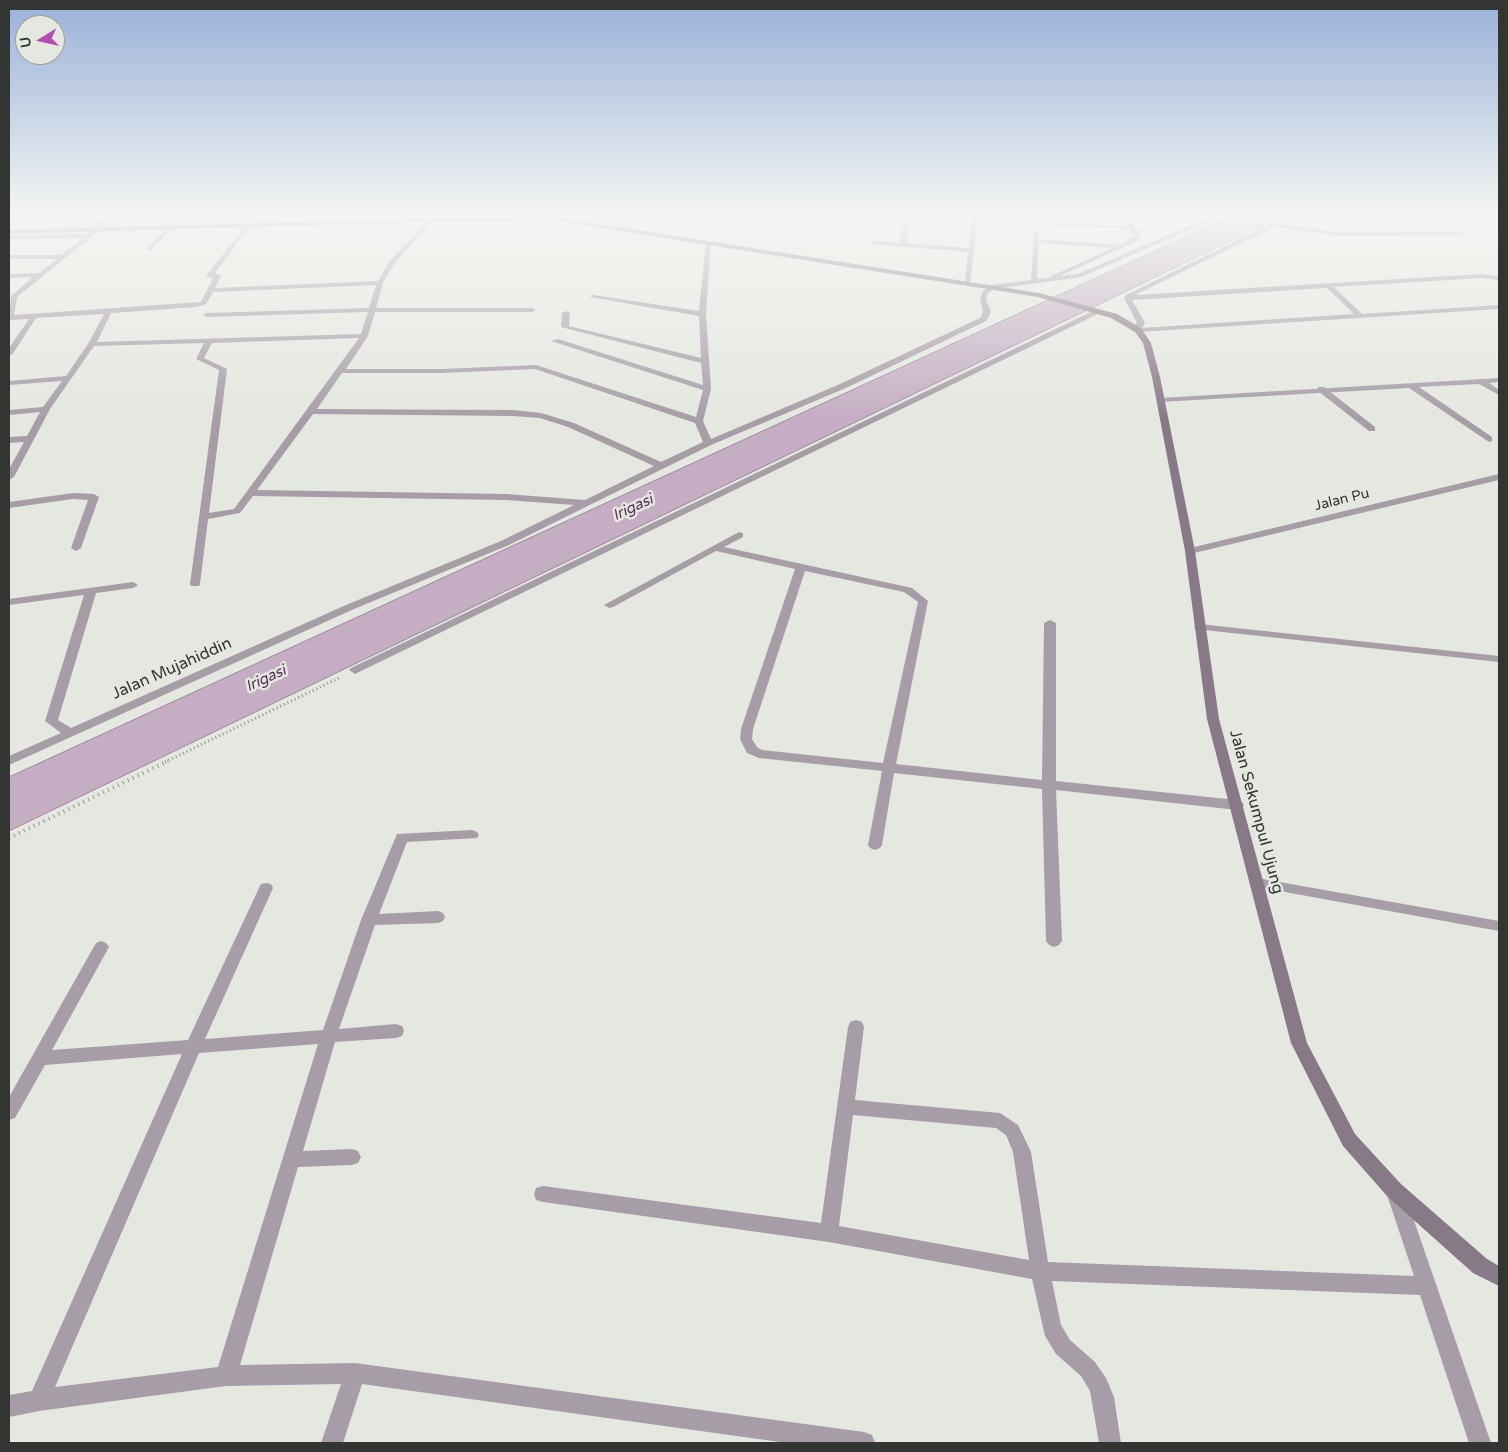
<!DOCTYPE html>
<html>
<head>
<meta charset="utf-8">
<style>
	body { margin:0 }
	#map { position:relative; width:1508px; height:1452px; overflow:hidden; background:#e5e8e1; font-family:"Varela Round",sans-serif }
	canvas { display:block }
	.frame { position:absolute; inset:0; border:10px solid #333532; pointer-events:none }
	.north { position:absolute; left:15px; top:15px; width:50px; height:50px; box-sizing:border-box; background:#e5e8e1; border:1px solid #9ea09b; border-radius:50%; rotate:261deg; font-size:14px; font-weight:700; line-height:20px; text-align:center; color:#333532 }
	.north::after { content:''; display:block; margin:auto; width:18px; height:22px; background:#b24db2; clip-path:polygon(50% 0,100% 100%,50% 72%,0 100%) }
</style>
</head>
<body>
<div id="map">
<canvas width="1508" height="1452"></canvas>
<div class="frame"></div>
<div class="north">U</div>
</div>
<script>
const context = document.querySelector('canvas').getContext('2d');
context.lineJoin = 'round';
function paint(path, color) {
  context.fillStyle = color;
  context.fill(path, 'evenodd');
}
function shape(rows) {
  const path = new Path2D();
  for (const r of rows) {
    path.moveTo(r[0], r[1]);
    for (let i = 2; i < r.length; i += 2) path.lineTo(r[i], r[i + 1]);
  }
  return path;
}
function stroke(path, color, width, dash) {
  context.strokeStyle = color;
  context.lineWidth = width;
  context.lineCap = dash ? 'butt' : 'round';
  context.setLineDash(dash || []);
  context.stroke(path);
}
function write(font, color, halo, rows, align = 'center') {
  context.font = font + ' "Varela Round",sans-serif';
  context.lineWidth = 5;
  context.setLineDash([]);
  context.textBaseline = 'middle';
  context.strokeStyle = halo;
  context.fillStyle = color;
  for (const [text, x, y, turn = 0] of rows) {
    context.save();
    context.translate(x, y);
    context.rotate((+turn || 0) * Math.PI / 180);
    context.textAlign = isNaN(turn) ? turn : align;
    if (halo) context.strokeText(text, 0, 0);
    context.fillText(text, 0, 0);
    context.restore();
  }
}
const water = shape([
	[1231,216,1282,216,9,831,9,777,1231,216]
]);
const pathFar1 = shape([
	[165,762,341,677]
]);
const path = shape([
	[9,838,168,761]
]);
const service = shape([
	[9,216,12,216,9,219,9,216],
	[105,216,110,216,99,231,95,231,105,216],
	[591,216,596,216,588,225,584,225,591,216],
	[168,227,173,228,151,250,147,250,147,248,168,227],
	[1318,387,1324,387,1375,427,1375,431,1369,431,1318,391,1318,387],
	[1199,624,1499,656,1499,662,1195,629,1194,627,1199,624],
	[1257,878,1499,921,1499,931,1252,886,1250,883,1252,880,1257,878]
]);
const minor = shape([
	[307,216,313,216,306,225,303,223,307,216],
	[906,216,912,216,906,243,969,248,972,216,978,216,970,284,965,283,968,252,873,244,873,242,875,241,899,243,906,216],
	[1129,216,1135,216,1134,227,1141,236,1135,242,1060,276,1078,274,1212,216,1221,216,1081,277,994,289,988,293,986,299,991,312,986,321,846,388,711,445,509,545,354,609,9,765,9,756,61,733,45,721,84,595,9,605,9,599,133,582,138,585,133,588,96,593,58,720,71,728,346,605,501,541,574,505,506,500,253,496,240,513,208,519,200,584,199,586,191,586,190,584,219,370,196,359,204,343,94,346,50,409,14,477,9,480,9,469,24,442,9,443,9,437,27,436,40,412,9,415,9,410,43,407,62,381,9,385,9,381,66,376,88,344,104,314,36,318,12,355,9,355,9,348,29,319,9,320,11,296,33,277,9,278,9,274,39,273,57,259,9,259,9,255,61,255,83,238,9,239,9,235,88,234,95,229,100,230,17,297,14,315,201,302,213,278,206,276,248,223,251,225,215,273,221,275,215,288,378,281,389,262,429,219,433,219,433,221,394,264,383,283,376,308,532,308,536,310,532,312,375,312,368,336,346,369,442,369,536,365,696,417,703,390,551,341,558,339,703,385,701,363,561,327,562,313,566,311,570,313,569,326,701,358,699,316,590,297,593,295,699,311,706,243,711,242,706,314,711,389,703,421,711,439,840,384,980,318,983,312,980,299,983,291,992,285,1031,280,1034,231,1039,232,1039,239,1120,245,1135,236,1129,229,1036,225,1034,222,1126,226,1129,224,1129,216],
	[1039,243,1113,248,1051,276,1050,278,1037,279,1039,243],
	[376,285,369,308,207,313,203,315,207,317,368,312,361,334,97,342,111,313,197,307,206,304,213,292,376,285],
	[359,338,234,509,209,513,227,369,204,358,212,343,359,338],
	[535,369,695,423,703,442,661,462,574,423,541,413,513,410,317,409,342,373,442,373,535,369],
	[313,414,513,416,540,418,568,427,654,466,585,500,506,494,257,490,313,414],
	[1286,216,1294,216,1280,224,1340,232,1460,231,1463,233,1460,235,1340,236,1274,227,1135,295,1482,274,1499,276,1499,280,1482,278,1334,287,1362,314,1499,305,1499,309,1138,332,1132,330,1132,326,1137,323,1124,298,1126,295,1286,216],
	[1327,288,1354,314,1142,328,1145,323,1132,300,1327,288],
	[1301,216,1448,216,1448,217,1445,219,1326,220,1301,216],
	[1097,309,1104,311,359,672,355,674,349,670,351,668,1097,309],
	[1499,378,1499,382,1489,383,1499,390,1499,395,1479,384,1419,387,1492,437,1492,441,1489,442,1409,388,1160,402,1156,400,1160,398,1499,378],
	[1499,474,1499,480,1190,554,1185,551,1190,548,1499,474],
	[73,493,94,494,99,497,81,548,76,551,71,548,88,500,73,499,9,508,9,502,73,493],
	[739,532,743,533,743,537,724,547,912,588,928,601,896,764,1042,780,1044,623,1050,620,1056,623,1056,781,1237,800,1242,802,1244,805,1242,808,1237,810,1056,790,1062,941,1059,945,1054,947,1049,945,1046,941,1042,789,894,773,882,845,880,848,875,850,870,848,868,845,882,771,759,758,747,753,740,739,741,729,795,569,716,551,613,607,609,608,604,605,739,532],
	[805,571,904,592,918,602,883,763,762,750,757,747,752,739,753,729,805,571],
	[472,830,477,832,479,835,477,838,407,842,379,914,438,911,443,913,445,917,443,921,438,923,375,925,339,1029,396,1024,402,1026,404,1031,402,1036,396,1038,335,1042,303,1151,352,1149,358,1151,361,1157,358,1163,352,1165,298,1167,240,1365,355,1363,864,1432,872,1435,875,1443,787,1443,362,1384,343,1443,321,1443,341,1384,226,1386,39,1411,9,1417,9,1395,32,1391,182,1054,45,1065,15,1118,9,1120,9,1097,96,943,101,941,106,943,109,947,52,1050,188,1040,259,888,261,884,266,883,271,884,273,888,205,1039,323,1030,361,920,397,834,472,830],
	[318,1044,218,1367,55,1387,199,1053,318,1044],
	[856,1020,862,1022,864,1027,855,1100,1000,1113,1018,1125,1031,1152,1048,1262,1414,1276,1386,1192,1388,1186,1395,1184,1402,1186,1491,1443,1469,1443,1420,1295,1052,1281,1061,1325,1070,1340,1095,1362,1106,1378,1114,1397,1121,1443,1099,1443,1090,1391,1081,1376,1056,1354,1045,1336,1032,1279,829,1242,543,1202,536,1200,534,1194,536,1188,543,1186,821,1223,848,1027,850,1022,856,1020],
	[853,1115,996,1128,1006,1135,1013,1152,1029,1260,839,1226,853,1115]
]);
const secondary = shape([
	[556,217,1039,293,1117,314,1141,328,1151,343,1160,377,1195,551,1219,719,1307,1043,1355,1134,1401,1184,1487,1259,1499,1266,1499,1286,1473,1273,1387,1196,1343,1146,1291,1043,1207,719,1185,551,1152,377,1143,343,1135,332,1111,318,1038,297,556,221,431,222,9,234,9,230,431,218,556,217]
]);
const farStreetnames = [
	["Jalan Pu",1342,500,-14]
];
const farWaternames = [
	["Irigasi",633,508,-25],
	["Irigasi",266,679,-25]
];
const streetNames = [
	["Jalan Mujahiddin",172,669,-24],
	["Jalan Sekumpul Ujung",1256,812,75]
];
paint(water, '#c5adc3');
stroke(water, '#998998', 1);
stroke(pathFar1, '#90928d', 3, [1, 3]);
stroke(path, '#90928d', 4, [1, 4.5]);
paint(service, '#a79da7');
paint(minor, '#a79da7');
paint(secondary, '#887987');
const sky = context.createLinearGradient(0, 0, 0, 420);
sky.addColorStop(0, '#9ab1d9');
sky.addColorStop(0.51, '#f3f5f2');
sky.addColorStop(1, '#f3f5f200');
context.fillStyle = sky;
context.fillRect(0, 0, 1508, 420);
write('14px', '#333532', '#e5e8e1', farStreetnames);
write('italic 15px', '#563355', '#e5e8e1', farWaternames);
write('16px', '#333532', '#e5e8e1', streetNames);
</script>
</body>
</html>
